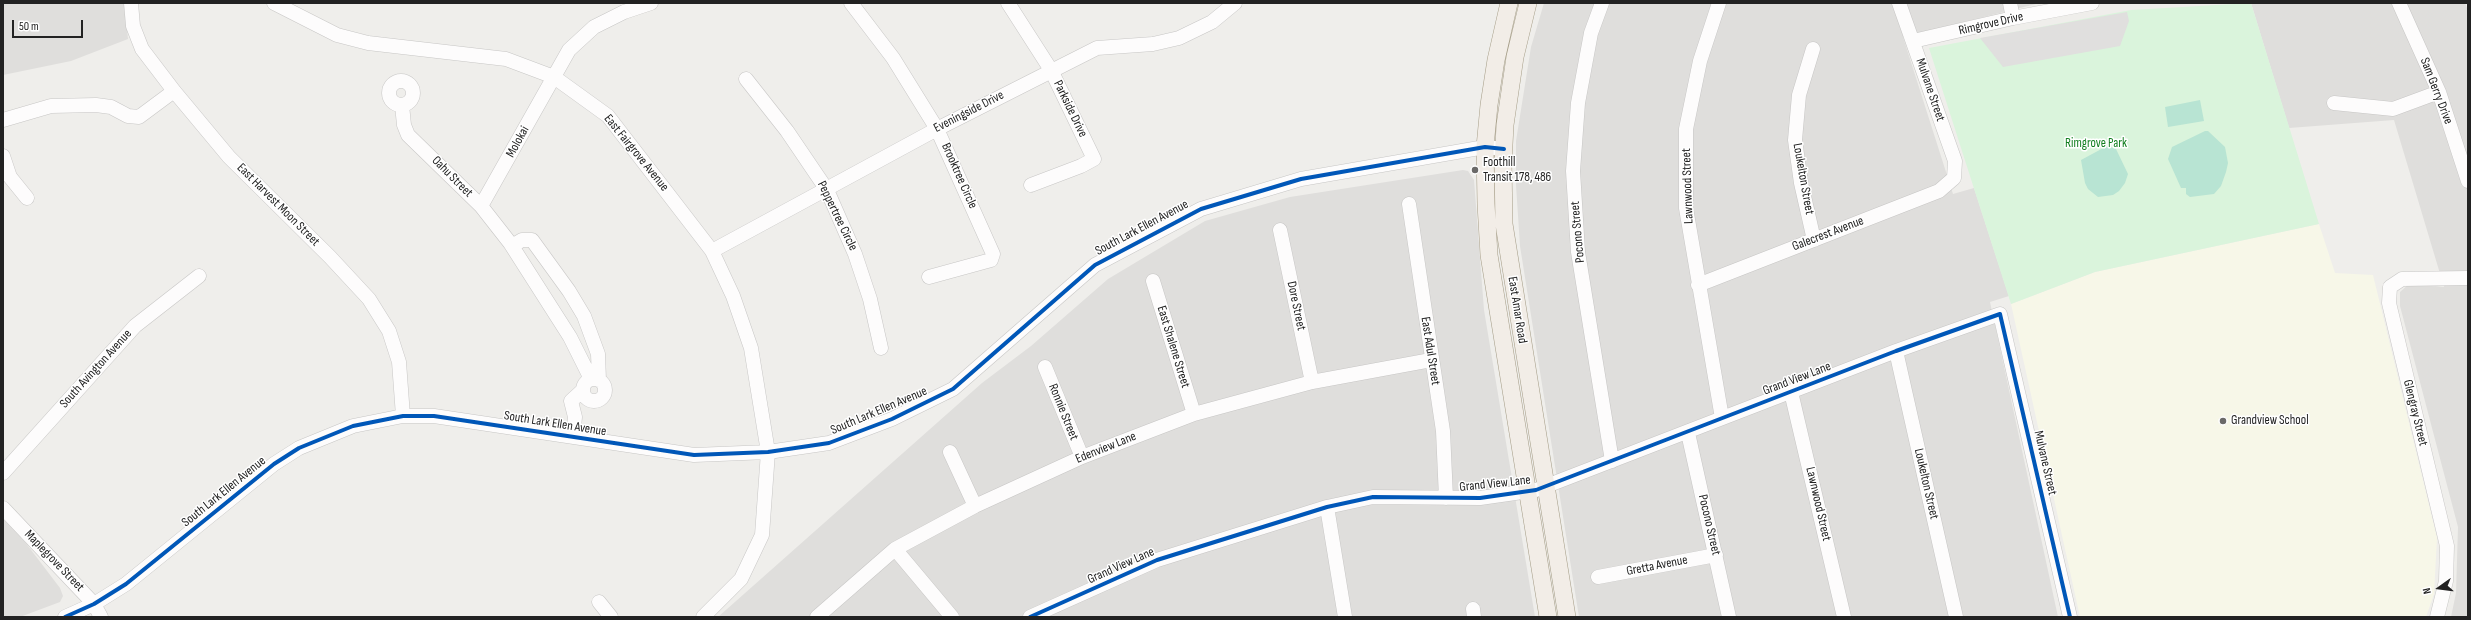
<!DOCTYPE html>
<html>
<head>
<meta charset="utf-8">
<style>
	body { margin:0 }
	#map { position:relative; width:2471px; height:620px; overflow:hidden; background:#efeeeb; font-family:"Sofia Sans Condensed",sans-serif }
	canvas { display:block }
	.frame { position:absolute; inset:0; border:4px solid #222; pointer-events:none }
	.north { position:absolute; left:2419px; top:568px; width:40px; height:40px; -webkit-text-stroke:3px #fff; paint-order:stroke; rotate:256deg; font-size:11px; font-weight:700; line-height:16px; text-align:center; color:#222 }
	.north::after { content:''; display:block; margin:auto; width:14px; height:18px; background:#222; clip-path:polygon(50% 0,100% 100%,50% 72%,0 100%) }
	.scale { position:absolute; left:12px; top:20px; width:71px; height:18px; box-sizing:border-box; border:2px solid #222; border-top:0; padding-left:5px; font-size:12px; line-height:14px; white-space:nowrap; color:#222; -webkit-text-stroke:3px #fff; paint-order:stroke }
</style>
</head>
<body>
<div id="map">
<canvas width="2471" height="620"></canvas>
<div class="frame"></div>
<div class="north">N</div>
<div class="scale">50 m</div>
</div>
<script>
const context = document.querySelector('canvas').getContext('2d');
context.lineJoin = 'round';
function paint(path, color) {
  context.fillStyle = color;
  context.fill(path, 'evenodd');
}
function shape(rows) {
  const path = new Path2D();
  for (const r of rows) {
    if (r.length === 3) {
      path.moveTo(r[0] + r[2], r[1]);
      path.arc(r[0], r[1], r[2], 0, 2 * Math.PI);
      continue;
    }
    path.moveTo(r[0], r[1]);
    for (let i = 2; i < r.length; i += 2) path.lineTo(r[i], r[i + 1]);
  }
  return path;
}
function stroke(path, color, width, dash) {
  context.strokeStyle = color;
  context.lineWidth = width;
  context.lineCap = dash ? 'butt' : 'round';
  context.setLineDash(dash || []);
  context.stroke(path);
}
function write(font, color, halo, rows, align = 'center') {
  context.font = font + ' "Sofia Sans Condensed",sans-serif';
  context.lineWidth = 3;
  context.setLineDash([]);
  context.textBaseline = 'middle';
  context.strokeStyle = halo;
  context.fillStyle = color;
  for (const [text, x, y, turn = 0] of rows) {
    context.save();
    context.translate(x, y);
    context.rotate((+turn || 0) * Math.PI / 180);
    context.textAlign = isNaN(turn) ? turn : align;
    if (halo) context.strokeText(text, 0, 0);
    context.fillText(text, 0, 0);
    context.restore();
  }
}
const residential = shape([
	[3,3,124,3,128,39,71,61,3,75],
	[1544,3,2040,3,1903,37,1953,194,1974,188,2009,296,1990,302,2058,617,1579,617,1520,246,1516,185,1516,141,1531,47],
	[2251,3,2465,3,2468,10,2468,617,2451,617,2456,593,2458,527,2400,306,2400,292,2410,283,2444,287,2394,120,2289,128],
	[1463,170,1468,171,1474,180,1484,310,1535,617,718,617,982,383,1031,346,1108,279,1205,221,1290,197],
	[3,519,25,542,60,588,63,596,60,602,20,617,3,617]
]);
const education = shape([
	[2319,224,2335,273,2373,275,2437,538,2434,594,2426,617,2080,617,2011,304,2095,272]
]);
const park = shape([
	[2251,3,2319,224,2095,272,2011,304,1929,48,2131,10]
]);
const pitch = shape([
	[2200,100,2204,121,2168,127,2165,107],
	[2205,131,2208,131,2225,147,2228,163,2226,172,2221,186,2214,194,2190,197,2186,194,2186,188,2181,188,2168,159,2172,147],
	[2107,146,2116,149,2128,174,2125,183,2119,191,2113,195,2098,197,2088,189,2085,183,2081,160]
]);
const parking = shape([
	[2127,12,2129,21,2120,46,2003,67,1980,38]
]);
const minor = shape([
	[131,3,133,26,142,49,174,91,229,157,330,257,369,299,389,331,399,362,403,416],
	[274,3,337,35,368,43,506,59,554,77,608,116,712,251,733,296,751,348,768,452,762,535,741,579,703,617],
	[851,3,893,58,937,129,993,254,991,260,929,277],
	[1008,3,1051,70,1094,159,1081,166,1031,185],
	[1602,3,1591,33,1578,103,1573,171,1578,252,1612,461],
	[1719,3,1700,61,1686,129,1686,208,1722,418],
	[2010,3,2013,18],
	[2399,3,2439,92,2468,181],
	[1913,41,2013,18,2092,3],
	[1813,49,1799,95,1795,140,1801,183,1814,240],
	[746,79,787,131,827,190,855,254,870,299,881,348],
	[401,93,12],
	[2334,103,2393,109,2439,92],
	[402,105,404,125,408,135,481,206,510,243,570,337,591,379],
	[3,120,51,106,96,105,111,107,128,116,139,117,174,91],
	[3,156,10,177,27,198],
	[1409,204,1443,431,1446,498],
	[481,206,569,50,594,27,624,12,651,3],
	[1280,230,1312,382],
	[512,246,522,240,532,240,569,291,584,316,598,354,599,380],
	[712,251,937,129,1097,48,1153,44,1179,38,1212,22,1235,3],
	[1153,281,1194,414],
	[1698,285,1939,191,1954,178,1955,161,1899,3],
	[1896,351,1956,617],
	[1045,367,1082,457],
	[594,390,11],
	[1791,392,1844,617],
	[1688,433,1729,617],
	[573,437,575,417,571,401,583,390],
	[950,452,975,506],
	[3,473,135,326,199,276],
	[1327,507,1345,617],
	[3,508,94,604,101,617],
	[895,549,952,617],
	[1598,577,1716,555],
	[599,602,611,617],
	[1473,609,1474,617],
	[65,617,94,604,126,584,274,464,299,448,353,426,403,416,434,416,694,455,768,452,829,443,892,419,953,389,1095,265,1201,209,1301,179,1485,147,1504,149],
	[817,617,895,549,975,506,1082,457,1194,414,1312,382,1431,360],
	[1030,617,1157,560,1327,507,1373,497,1480,498,1536,490,1896,351,2000,314,2070,617],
	[2437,617,2446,581,2447,546,2389,303,2390,287,2402,279,2468,278]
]);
const major = shape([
	[1509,3,1496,60,1489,105,1485,147,1486,204,1489,255,1548,617],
	[1528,3,1515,57,1505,125,1503,164,1504,224,1567,617]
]);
const cycleway = shape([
	[65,617,94,604,126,584,274,464,299,448,353,426,403,416,434,416,694,455,768,452,829,443,892,419,953,389,1095,265,1201,209,1301,179,1485,147,1504,149],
	[1030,617,1157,560,1327,507,1373,497,1480,498,1536,490,1896,351,2000,314,2070,617]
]);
const markers = [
	[1475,170,4,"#6a6968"],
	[2223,421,4,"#6a6968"]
];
const streetNames = [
	["Rimgrove Drive",1991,24,-13],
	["Mulvane Street",1930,90,71],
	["Sam Gerry Drive",2436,91,69],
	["Parkside Drive",1070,109,64],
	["Eveningside Drive",969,112,-27],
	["Molokai",518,142,-61],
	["East Fairgrove Avenue",636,153,51],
	["Brooktree Circle",959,176,66],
	["Oahu Street",452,177,45],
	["Loukelton Street",1803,179,80],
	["Lawnwood Street",1688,186,-92],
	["East Harvest Moon Street",278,205,45],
	["Peppertree Circle",837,216,64],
	["South Lark Ellen Avenue",1142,228,-28],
	["Pocono Street",1578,232,-95],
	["Galecrest Avenue",1828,234,-21],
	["Dore Street",1296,306,78],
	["East Amar Road",1517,310,81],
	["East Shalene Street",1173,347,73],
	["East Adul Street",1430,351,81],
	["South Avington Avenue",96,369,-48],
	["Grand View Lane",1797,379,-21],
	["South Lark Ellen Avenue",879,411,-23],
	["Ronnie Street",1063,412,68],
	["Glengray Street",2415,413,76],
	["South Lark Ellen Avenue",555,424,9],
	["Edenview Lane",1106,448,-22],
	["Mulvane Street",2045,463,77],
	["Grand View Lane",1495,484,-6],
	["Loukelton Street",1926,484,77],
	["South Lark Ellen Avenue",224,492,-39],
	["Lawnwood Street",1818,504,77],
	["Pocono Street",1709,525,77],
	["Maplegrove Street",54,561,46],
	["Grand View Lane",1121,566,-24],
	["Gretta Avenue",1657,566,-11]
];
const parkNames = [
	["Rimgrove Park",2096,144]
];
const poiNames = [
	["Foothill",1483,163],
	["Transit 178, 486",1483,178],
	["Grandview School",2231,421]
];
paint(residential, '#dfdedc');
paint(education, '#f7f7e8');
paint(park, '#daf4dc');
paint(pitch, '#b8e4d3');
paint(parking, '#e0dfde');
stroke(minor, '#c7c6c5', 15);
stroke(major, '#a59d87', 18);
stroke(minor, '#fdfcfc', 14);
stroke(major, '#f2ede7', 17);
stroke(cycleway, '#0057b8', 4);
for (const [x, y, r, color] of markers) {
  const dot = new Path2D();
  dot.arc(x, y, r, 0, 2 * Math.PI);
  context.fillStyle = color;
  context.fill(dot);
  stroke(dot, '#fff', 1.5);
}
write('13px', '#222', '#fff', streetNames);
write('13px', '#117e1f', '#fff', parkNames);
write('13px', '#222', '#fff', poiNames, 'left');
</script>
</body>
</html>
